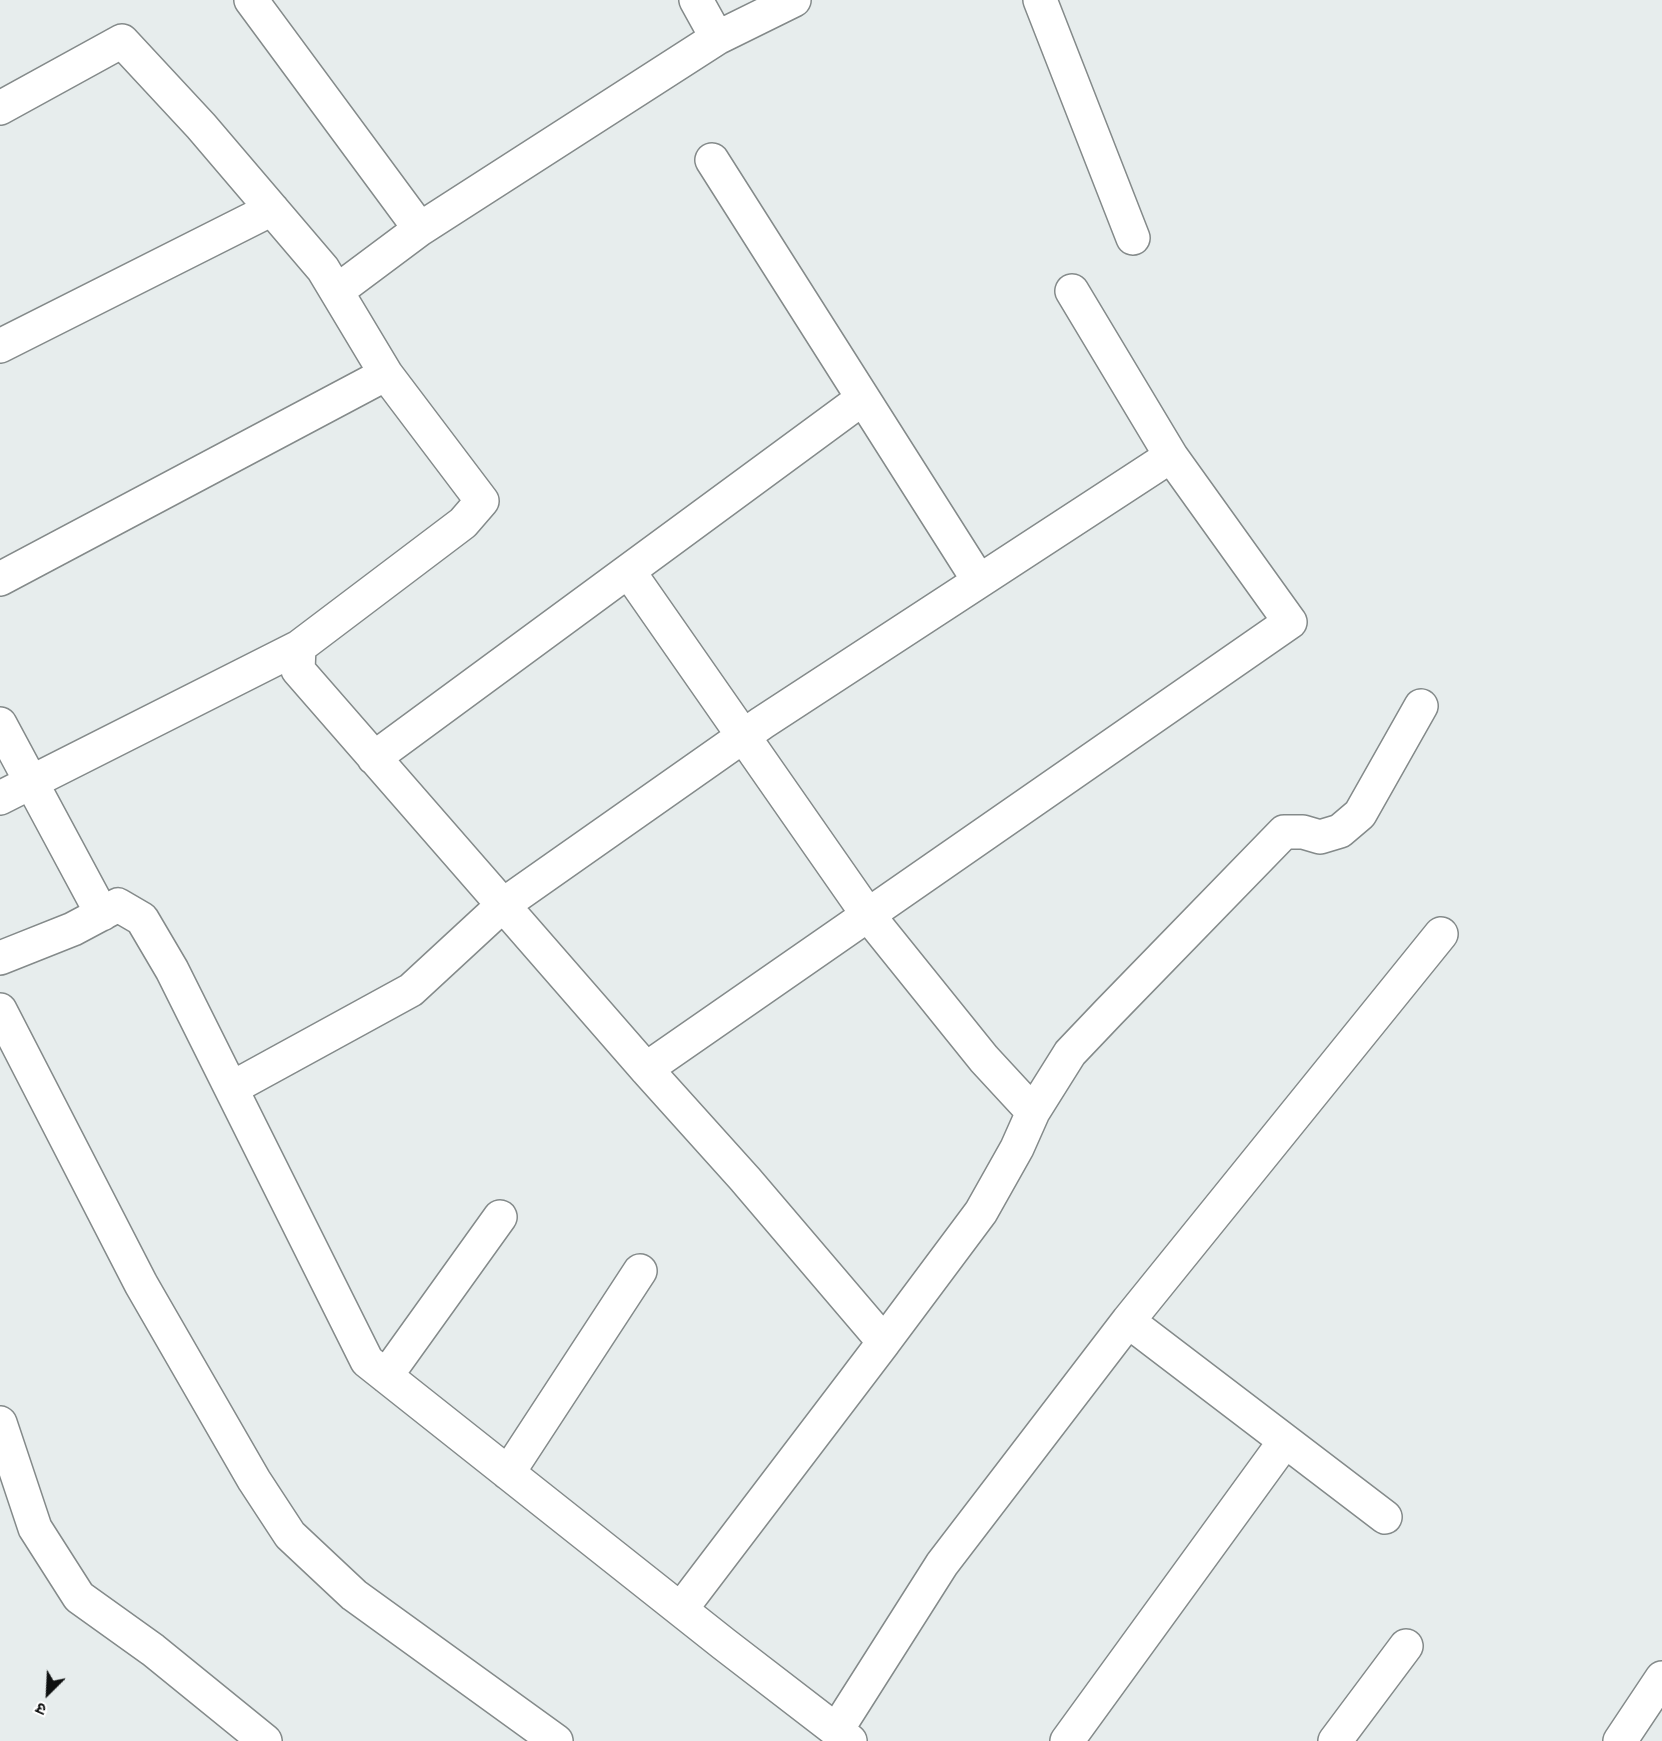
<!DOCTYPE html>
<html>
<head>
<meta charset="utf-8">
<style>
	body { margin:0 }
	#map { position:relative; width:1662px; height:1741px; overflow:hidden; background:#e7eded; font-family:"PT Sans Narrow","Noto Sans Devanagari",sans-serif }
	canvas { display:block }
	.north { position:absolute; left:18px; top:1663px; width:60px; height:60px; -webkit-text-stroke:4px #fff; paint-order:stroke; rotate:204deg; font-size:16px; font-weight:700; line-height:24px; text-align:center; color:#0e1010 }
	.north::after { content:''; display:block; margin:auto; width:21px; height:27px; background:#0e1010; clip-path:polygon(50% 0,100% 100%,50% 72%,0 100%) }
</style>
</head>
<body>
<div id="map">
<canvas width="1662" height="1741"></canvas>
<div class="north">उ</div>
</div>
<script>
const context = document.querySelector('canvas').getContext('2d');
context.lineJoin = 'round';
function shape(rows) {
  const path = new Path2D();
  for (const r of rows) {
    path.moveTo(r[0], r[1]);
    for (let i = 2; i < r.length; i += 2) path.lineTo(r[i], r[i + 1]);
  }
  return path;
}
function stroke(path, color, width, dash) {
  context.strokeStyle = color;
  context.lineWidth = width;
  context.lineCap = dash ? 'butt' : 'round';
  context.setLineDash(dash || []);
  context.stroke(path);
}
const minor = shape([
	[251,0,420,229],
	[696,0,717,38,794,0],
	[1040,0,1133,238],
	[0,108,122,41,201,126,323,269,386,374],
	[712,160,979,581],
	[337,291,420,229,717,38],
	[0,346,272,209],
	[629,572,868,915,984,1059,1033,1112],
	[0,579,386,374,482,501,463,523,299,647,298,670,503,905,762,723,1171,456,1072,291],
	[0,724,102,914],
	[374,758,862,399],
	[0,798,299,647],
	[0,958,73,929,118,905,142,919,172,970,367,1361,724,1644,850,1741],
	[0,1010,141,1284,254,1480,290,1535,354,1595,556,1741],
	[646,1069,1290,622,1171,456],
	[232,1088,411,990,503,905,646,1069,745,1179,884,1342,981,1212,1017,1148,1033,1112,1070,1053,1109,1012,1284,832,1303,832,1320,837,1340,831,1360,814,1421,706],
	[1128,1321,1385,1517],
	[386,1376,500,1217],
	[0,1423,35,1528,79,1597,153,1650,265,1741],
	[508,1473,640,1271],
	[681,1609,884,1342],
	[836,1731,942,1564,1128,1321,1441,934],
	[1067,1741,1285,1441],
	[1335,1741,1406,1646],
	[1620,1741,1662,1678]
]);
stroke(minor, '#848a8a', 36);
stroke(minor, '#fff', 33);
</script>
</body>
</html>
